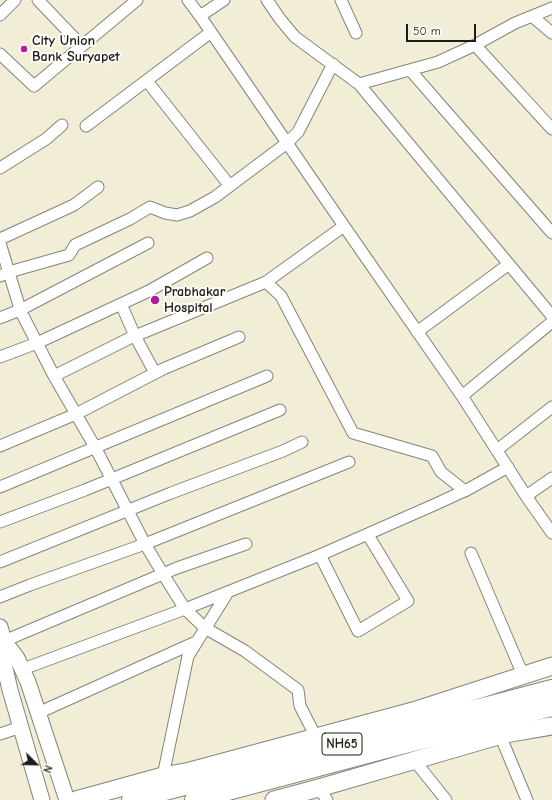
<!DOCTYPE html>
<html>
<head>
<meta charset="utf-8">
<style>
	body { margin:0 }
	#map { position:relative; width:552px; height:800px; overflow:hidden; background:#f1edd7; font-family:"Comic Neue",sans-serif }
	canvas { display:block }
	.north { position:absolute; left:16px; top:744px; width:40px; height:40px; -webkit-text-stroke:3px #fdfcf7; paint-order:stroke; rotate:113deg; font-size:11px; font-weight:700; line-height:16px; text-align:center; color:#1c1c1c }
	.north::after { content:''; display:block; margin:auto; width:14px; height:18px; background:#1c1c1c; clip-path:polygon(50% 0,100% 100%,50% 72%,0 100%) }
	.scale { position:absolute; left:406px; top:24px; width:70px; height:18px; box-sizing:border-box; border:2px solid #1c1c1c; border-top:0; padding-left:5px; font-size:12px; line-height:14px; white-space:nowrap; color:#1c1c1c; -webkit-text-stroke:3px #fdfcf7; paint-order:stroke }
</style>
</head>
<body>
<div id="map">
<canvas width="552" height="800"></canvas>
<div class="north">N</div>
<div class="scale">50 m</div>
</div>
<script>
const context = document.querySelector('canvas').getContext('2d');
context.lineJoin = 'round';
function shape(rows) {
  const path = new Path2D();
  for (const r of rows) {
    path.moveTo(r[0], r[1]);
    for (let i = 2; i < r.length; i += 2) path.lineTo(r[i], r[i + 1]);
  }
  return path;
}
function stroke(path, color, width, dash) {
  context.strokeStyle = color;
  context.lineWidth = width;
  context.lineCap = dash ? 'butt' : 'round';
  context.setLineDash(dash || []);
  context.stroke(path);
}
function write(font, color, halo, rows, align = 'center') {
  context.font = font + ' "Comic Neue",sans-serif';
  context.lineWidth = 4;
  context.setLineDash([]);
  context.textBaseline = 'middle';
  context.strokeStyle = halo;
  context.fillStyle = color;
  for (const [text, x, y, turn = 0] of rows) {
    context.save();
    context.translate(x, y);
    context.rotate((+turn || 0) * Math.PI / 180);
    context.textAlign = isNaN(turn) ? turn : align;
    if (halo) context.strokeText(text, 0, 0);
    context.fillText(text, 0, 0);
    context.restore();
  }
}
const minor = shape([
	[38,0,82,46],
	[188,0,200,16,344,226,462,396,526,496,552,533],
	[267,0,280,19,295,37,359,84,438,62,475,45,515,23,552,8],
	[341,0,356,33],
	[0,15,15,0],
	[200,16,224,0],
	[533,17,552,33],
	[475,45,552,129],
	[0,54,34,86,137,0],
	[410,70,552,233],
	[147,81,230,186],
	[359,84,552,316],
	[86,126,211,32],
	[0,168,46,139,62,125],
	[0,239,74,205,98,187],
	[0,243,21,312,54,376,95,447,145,544,163,574,185,609,205,628,245,651,298,690,300,706,316,737],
	[0,276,9,272,69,255,75,245,130,219,150,207,165,213,177,215,190,211,215,197,287,143,298,132,333,64],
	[266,282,344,226],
	[121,304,135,336,155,373],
	[0,318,20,310,148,243],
	[417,332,509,264],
	[0,357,37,343,149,291,207,258],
	[54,376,130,338,266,282,281,296,353,433,432,456,441,472,465,491,508,467],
	[462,396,552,322],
	[0,446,76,414,163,369,239,337],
	[497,450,552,407],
	[0,487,267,376],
	[526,496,552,478],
	[0,522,85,490,280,410],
	[471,553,523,675],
	[320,555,358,631,408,601,368,535],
	[0,562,171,493,283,451,302,442],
	[0,597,30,585,145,544,349,462],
	[4,641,177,568,246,544],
	[23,669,185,609,320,555,436,504,464,491],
	[38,713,196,642],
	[0,734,21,727],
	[500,735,527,800],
	[414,760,446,800],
	[163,776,188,656,228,592],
	[319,788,327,800]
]);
const secondary = shape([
	[0,627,4,641,17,658,28,682,67,800],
	[4,641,4,664,10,690,42,800]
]);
const primary = shape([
	[76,800,163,776,190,771,413,711,552,666],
	[274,800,319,788,505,734,552,726]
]);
const trunk = shape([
	[131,800,552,689],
	[194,800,401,745,552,707]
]);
const markers = [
	[24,49,4,"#b5179e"],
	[155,300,5,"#b5179e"]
];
const shields = [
	[342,744,40]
];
const shieldNames = [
	["NH65",342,744]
];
const poiNames = [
	["City Union",32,41],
	["Bank Suryapet",32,57],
	["Prabhakar",164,292],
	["Hospital",164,308]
];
stroke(minor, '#86847a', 13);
stroke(secondary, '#86847a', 17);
stroke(primary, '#86847a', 19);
stroke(trunk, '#86847a', 20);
stroke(minor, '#fff', 11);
stroke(secondary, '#fff', 15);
stroke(primary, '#fff', 17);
stroke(trunk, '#fff', 18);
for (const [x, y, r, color] of markers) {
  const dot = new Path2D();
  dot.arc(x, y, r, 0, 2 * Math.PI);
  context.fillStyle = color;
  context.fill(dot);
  stroke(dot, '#fdfcf7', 1.5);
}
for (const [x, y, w] of shields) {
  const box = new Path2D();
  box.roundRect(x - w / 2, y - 11, w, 22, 3);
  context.fillStyle = '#fdfcf7';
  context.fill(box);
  stroke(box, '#1c1c1c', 1);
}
write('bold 13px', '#1c1c1c', null, shieldNames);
write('bold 14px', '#1c1c1c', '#fdfcf7', poiNames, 'left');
</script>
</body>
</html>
